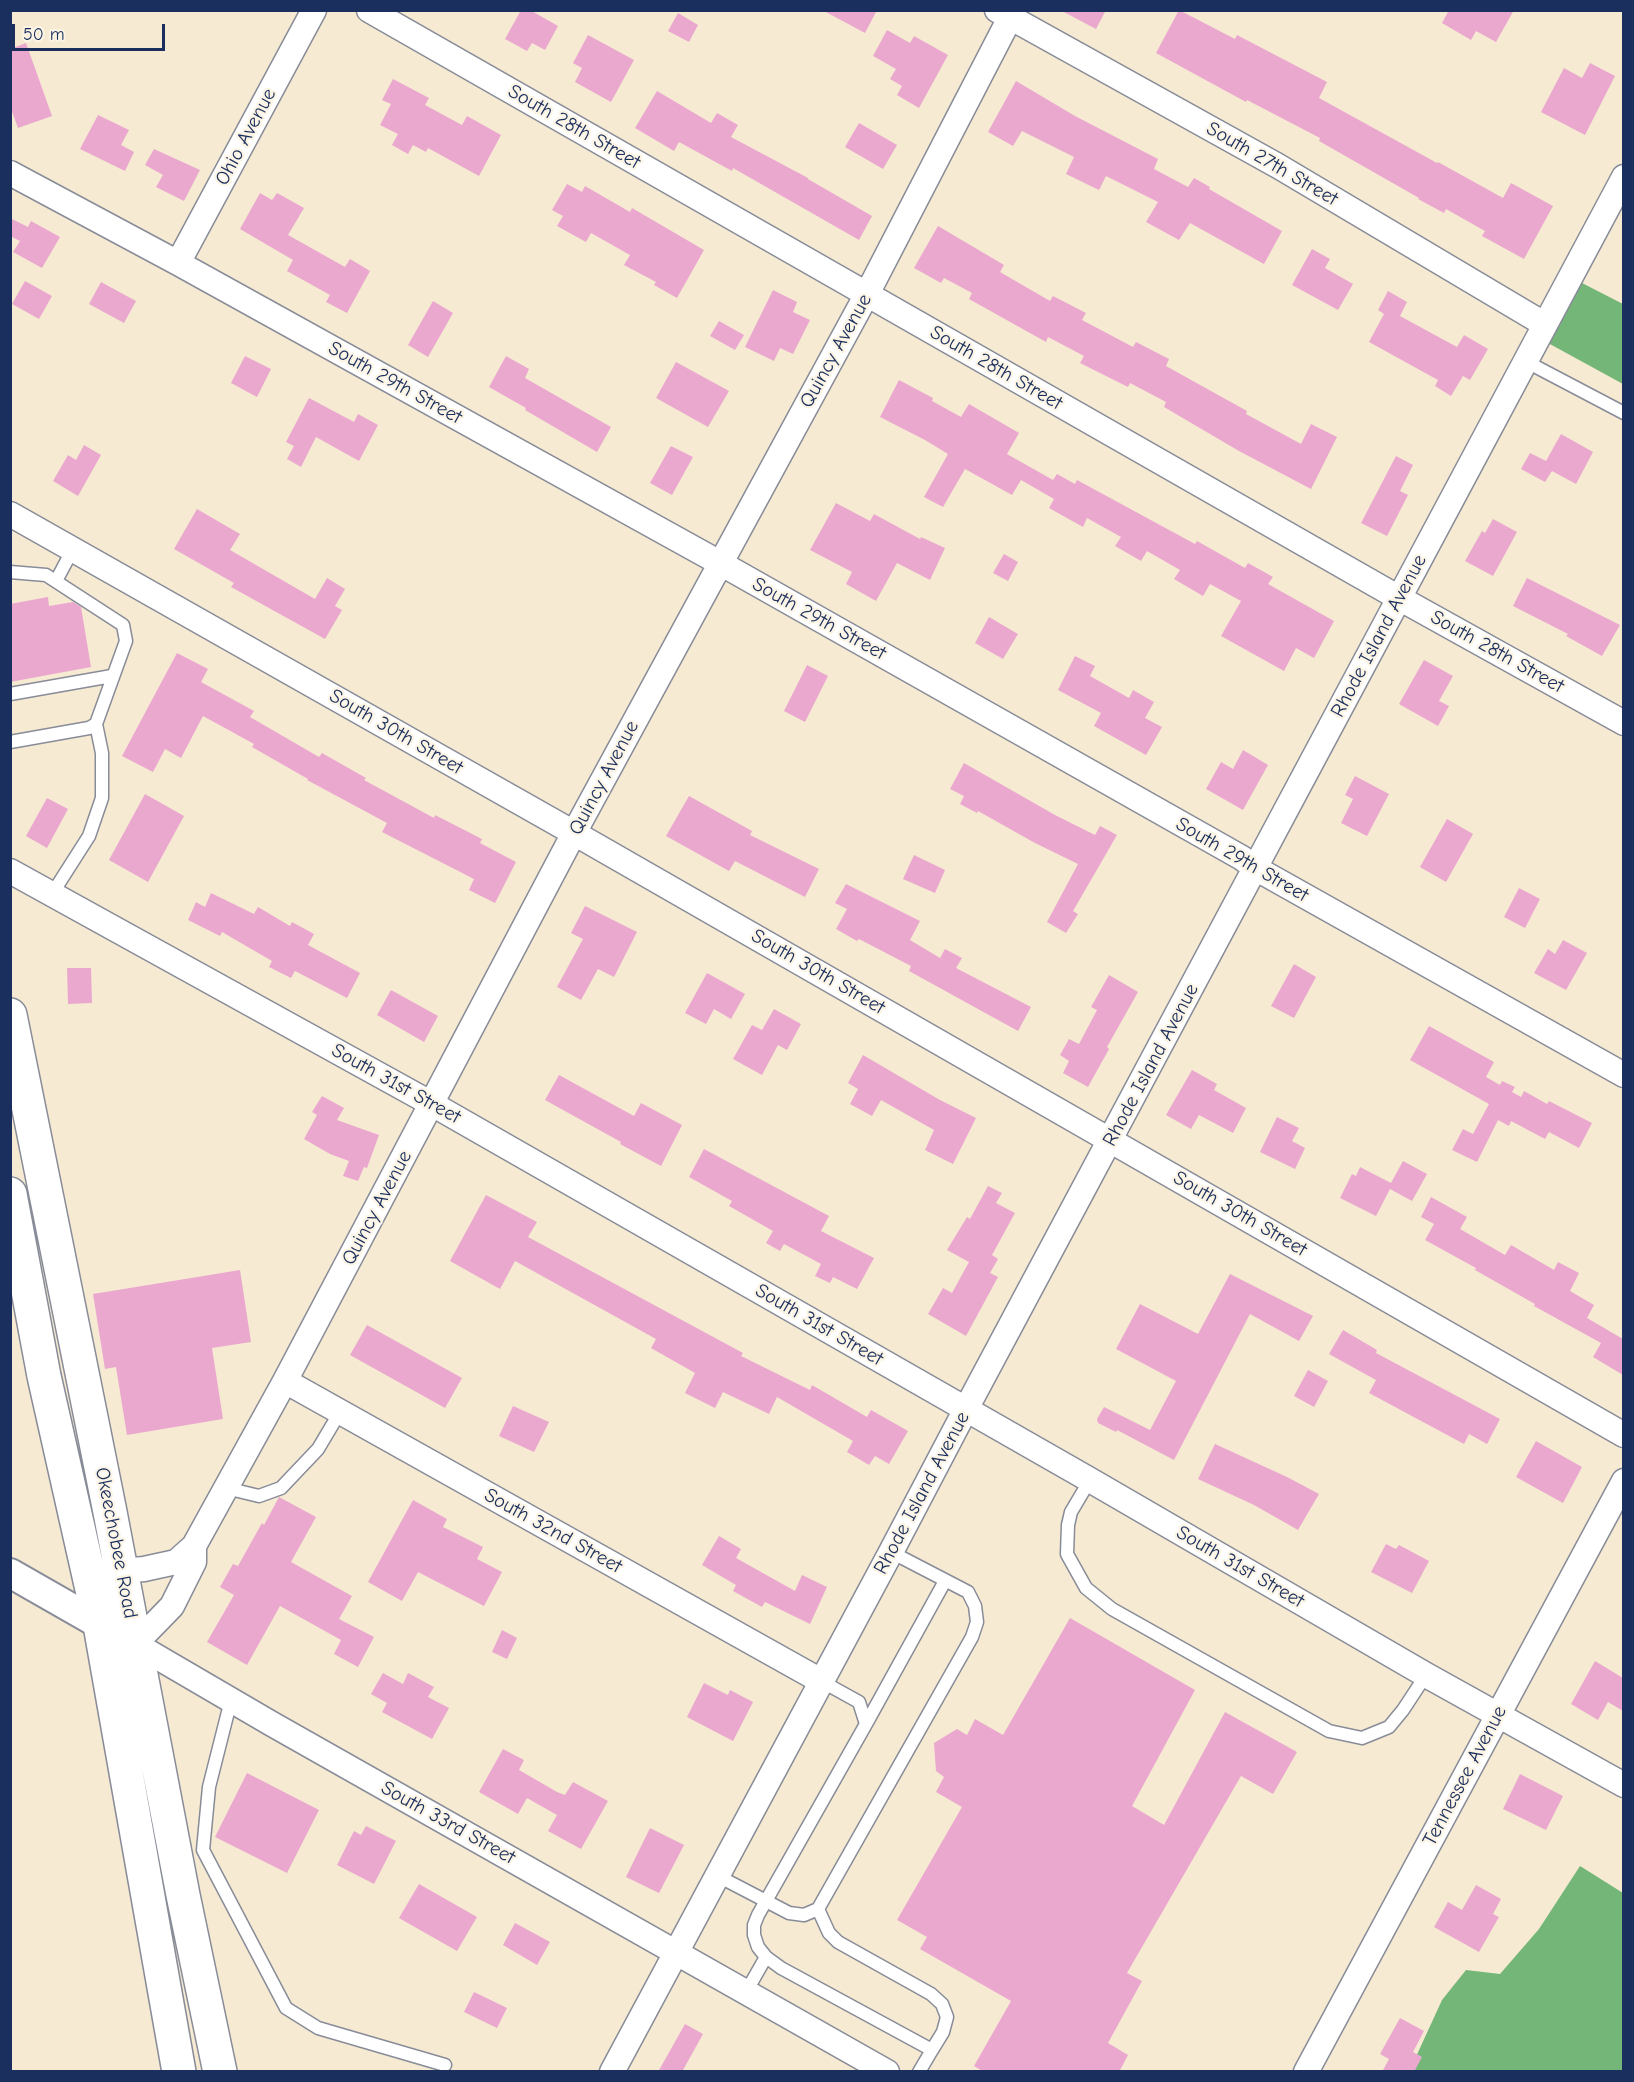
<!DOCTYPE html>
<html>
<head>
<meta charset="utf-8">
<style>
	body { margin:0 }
	#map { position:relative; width:1634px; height:2082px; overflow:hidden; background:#f6ead2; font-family:"Comic Neue",sans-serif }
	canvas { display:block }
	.frame { position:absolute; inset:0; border:12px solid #1b2f5e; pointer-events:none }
	.scale { position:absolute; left:12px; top:24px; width:153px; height:27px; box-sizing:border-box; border:3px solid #1b2f5e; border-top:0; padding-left:8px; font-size:18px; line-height:21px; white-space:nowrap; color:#1b2f5e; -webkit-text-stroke:4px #fcf5e5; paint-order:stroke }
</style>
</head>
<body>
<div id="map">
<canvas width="1634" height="2082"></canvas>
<div class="frame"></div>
<div class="scale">50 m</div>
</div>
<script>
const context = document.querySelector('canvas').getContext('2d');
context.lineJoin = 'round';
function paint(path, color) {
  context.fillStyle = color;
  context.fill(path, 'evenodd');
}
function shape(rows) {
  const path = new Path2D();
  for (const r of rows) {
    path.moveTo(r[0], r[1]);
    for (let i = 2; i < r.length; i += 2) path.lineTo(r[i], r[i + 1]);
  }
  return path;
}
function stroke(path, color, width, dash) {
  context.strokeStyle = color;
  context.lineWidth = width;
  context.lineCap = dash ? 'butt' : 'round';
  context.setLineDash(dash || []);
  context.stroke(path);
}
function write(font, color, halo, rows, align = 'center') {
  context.font = font + ' "Comic Neue",sans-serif';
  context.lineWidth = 4.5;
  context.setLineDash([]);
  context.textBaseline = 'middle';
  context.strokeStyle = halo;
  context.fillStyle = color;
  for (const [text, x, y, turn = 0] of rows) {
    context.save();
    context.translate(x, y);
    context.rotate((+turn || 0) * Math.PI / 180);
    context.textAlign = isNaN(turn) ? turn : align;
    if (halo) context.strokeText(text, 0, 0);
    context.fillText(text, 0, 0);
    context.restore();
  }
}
const forest = shape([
	[1580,282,1623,304,1623,384,1548,343],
	[1580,1866,1623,1893,1623,2071,1409,2072,1442,2000,1466,1970,1500,1974,1539,1929]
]);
const building = shape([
	[521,10,530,10,558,26,545,50,532,43,527,51,505,39],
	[822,10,877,10,865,33],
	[1060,10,1106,10,1096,29],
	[1179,10,1235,39,1237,35,1327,82,1319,98,1437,163,1438,162,1503,198,1511,183,1553,206,1524,259,1482,236,1485,231,1446,209,1444,213,1418,199,1419,198,1319,141,1320,138,1247,100,1246,102,1156,53],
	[1449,10,1514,10,1496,42,1476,31,1471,40,1442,23],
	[678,13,698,25,689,42,668,31],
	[887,30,910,43,914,36,948,55,919,108,897,95,902,86,890,79,896,69,873,56],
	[588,35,634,60,611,102,575,82,582,68,573,63],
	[26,43,52,116,18,128,10,106,10,49],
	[1590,63,1615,76,1585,135,1541,112,1564,68,1582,78],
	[393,79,429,98,425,105,462,125,467,116,501,135,479,176,428,148,426,152,413,145,408,154,392,145,398,134,380,125,391,104,382,100],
	[1016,81,1075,116,1158,159,1154,169,1188,187,1194,178,1210,187,1209,189,1282,231,1264,264,1190,223,1179,240,1146,222,1158,202,1106,176,1099,190,1066,174,1074,157,1022,131,1013,146,988,132],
	[657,91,711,123,717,113,738,125,731,137,808,178,808,179,872,216,859,240,733,168,732,171,679,142,674,151,635,128],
	[98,115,129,130,121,145,134,152,125,171,80,149],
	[859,123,897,145,883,169,845,147],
	[154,149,200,170,184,201,156,187,163,175,145,165],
	[567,184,582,192,585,186,630,212,632,208,704,250,677,298,654,285,656,282,624,265,630,255,591,233,586,242,557,226,563,216,552,210],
	[260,193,272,200,277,193,304,208,288,235,345,267,350,259,370,271,347,313,326,302,330,295,287,271,293,260,240,229],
	[10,218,28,227,31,221,60,237,42,268,13,252,20,241,10,236],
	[938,226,1004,265,1000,272,1050,301,1053,296,1086,313,1082,320,1133,347,1136,342,1169,359,1166,366,1247,411,1246,414,1301,444,1311,424,1337,437,1311,489,1239,451,1164,407,1166,402,1130,383,1128,387,1080,363,1084,356,1048,337,1046,342,969,299,972,293,944,278,941,283,914,268],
	[1312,249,1330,259,1325,268,1353,284,1338,310,1292,285],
	[25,281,52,296,39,319,12,304],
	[101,282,136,301,124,323,89,304],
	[773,290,797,302,793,312,810,320,793,354,780,348,774,361,745,347],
	[1388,291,1407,302,1400,316,1457,347,1464,335,1488,349,1470,380,1463,376,1451,396,1435,386,1438,380,1369,342,1384,314,1378,310],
	[433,301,453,313,428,357,408,345],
	[719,321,744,335,735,350,710,336],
	[245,356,271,369,257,397,231,383],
	[506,356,529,369,525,378,611,427,597,452,525,410,526,408,489,387],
	[676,362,729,391,708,427,656,398],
	[899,380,933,398,932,401,961,417,969,404,1019,433,1007,454,1053,480,1057,474,1075,484,1077,480,1195,544,1197,541,1245,568,1248,563,1273,577,1268,584,1334,621,1314,658,1296,648,1284,671,1221,636,1241,601,1210,584,1203,596,1174,579,1180,570,1147,551,1141,561,1115,546,1121,537,1087,518,1083,527,1049,508,1054,499,1021,480,1012,495,965,469,943,507,924,497,948,454,925,440,880,417],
	[309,398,354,422,358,414,378,425,359,461,316,437,301,467,287,459,294,446,286,442],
	[1561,434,1593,452,1576,484,1552,471,1545,482,1521,469,1530,453,1546,461],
	[84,445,101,455,78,496,53,481,68,455,76,460],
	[671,446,693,457,672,495,650,483],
	[1396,456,1413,465,1400,491,1408,495,1387,536,1361,523],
	[836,503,870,521,874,514,920,539,921,537,945,548,930,580,897,563,876,601,846,584,852,572,810,550],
	[197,509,240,534,230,550,315,599,327,578,345,589,335,606,342,610,325,639,231,587,234,583,174,549],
	[1493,519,1517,532,1493,576,1465,561,1482,531,1485,533],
	[1004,554,1018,562,1008,581,993,573],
	[1527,578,1620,625,1602,656,1566,636,1568,634,1513,606],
	[48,597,49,606,73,602,81,607,91,667,10,682,10,604],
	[989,617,1018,634,1003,659,975,643],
	[177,653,208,669,201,682,254,711,250,717,319,757,322,753,366,778,364,780,434,818,435,815,482,839,480,843,516,862,495,903,469,890,474,879,382,832,387,823,307,780,308,779,252,747,254,744,203,716,181,758,165,749,153,772,122,756],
	[1075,656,1095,666,1090,676,1129,698,1133,690,1154,702,1145,718,1162,727,1146,755,1094,726,1101,713,1058,690],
	[1424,660,1453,676,1439,701,1449,706,1438,726,1399,704],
	[807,665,828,676,805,722,784,711],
	[1243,750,1268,765,1243,810,1206,789,1221,762,1233,769],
	[964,763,1055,815,1095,835,1100,826,1117,835,1073,911,1078,914,1066,933,1047,922,1078,864,1035,843,978,811,977,813,960,804,964,796,950,789],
	[1355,776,1389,794,1367,836,1341,823,1353,799,1345,795],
	[145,794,184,816,148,882,109,860],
	[689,796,752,831,750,835,819,869,805,897,735,861,729,871,666,836],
	[47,798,68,809,47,848,26,836],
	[1447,819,1473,834,1446,882,1420,867],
	[914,855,945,870,935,893,903,879],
	[846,884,920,921,910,940,940,958,945,949,962,958,956,968,1031,1007,1018,1031,909,971,911,966,859,939,857,941,836,929,847,909,835,903],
	[1519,888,1540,899,1525,928,1504,917],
	[211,893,254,914,258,907,290,926,292,922,314,934,308,945,360,973,347,998,295,971,291,978,269,967,272,961,222,932,220,936,188,920,196,902,205,907],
	[585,906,637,932,614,977,598,969,581,1000,557,987,583,939,571,933],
	[1563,940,1587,953,1566,990,1534,973,1548,949,1555,954],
	[1294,964,1316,977,1294,1018,1271,1006],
	[67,968,91,968,92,1003,68,1004],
	[707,973,745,994,731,1019,714,1009,706,1024,685,1013],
	[1109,975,1138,992,1107,1047,1109,1049,1088,1087,1063,1073,1069,1061,1060,1055,1069,1039,1079,1044,1097,1010,1091,1007],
	[391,990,438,1016,424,1042,377,1015],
	[774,1009,801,1024,787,1050,778,1045,762,1075,733,1059,752,1025,762,1030],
	[1429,1026,1494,1062,1486,1077,1500,1085,1502,1081,1515,1087,1512,1092,1521,1097,1524,1091,1547,1104,1549,1101,1592,1123,1579,1148,1549,1132,1545,1139,1511,1121,1509,1126,1498,1120,1477,1162,1452,1150,1463,1129,1473,1134,1489,1104,1410,1060],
	[863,1055,940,1100,976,1118,953,1164,925,1150,934,1130,881,1100,872,1116,850,1104,858,1089,848,1083],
	[1192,1070,1217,1084,1214,1090,1246,1108,1233,1133,1199,1115,1191,1129,1166,1115],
	[559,1075,634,1116,641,1103,682,1125,661,1166,620,1144,621,1142,545,1100],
	[322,1096,344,1108,337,1120,379,1135,367,1168,364,1167,358,1181,343,1176,349,1161,330,1154,304,1139,317,1115,312,1112],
	[1277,1117,1299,1128,1292,1141,1305,1148,1295,1169,1260,1152],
	[704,1149,829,1216,821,1231,874,1258,857,1289,833,1277,830,1283,815,1276,821,1264,784,1244,780,1251,766,1243,773,1231,729,1206,732,1201,689,1177],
	[1403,1161,1427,1174,1412,1201,1390,1189,1376,1216,1340,1198,1352,1174,1356,1176,1360,1167,1391,1183],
	[988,1186,1002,1193,996,1203,1015,1213,992,1255,998,1259,990,1273,998,1277,966,1336,928,1314,943,1288,952,1293,969,1262,947,1250,967,1217,970,1219],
	[486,1195,537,1222,528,1237,743,1353,741,1356,810,1390,812,1385,867,1417,871,1410,908,1431,889,1464,875,1456,869,1465,847,1452,853,1441,777,1397,769,1414,723,1392,715,1408,685,1393,695,1373,651,1348,656,1339,515,1261,500,1289,450,1261],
	[1431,1197,1467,1217,1460,1229,1505,1255,1511,1245,1554,1270,1558,1262,1579,1273,1570,1291,1594,1305,1587,1318,1623,1339,1623,1375,1593,1357,1601,1343,1534,1306,1535,1304,1475,1270,1476,1268,1425,1240,1434,1224,1421,1217],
	[240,1270,251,1342,212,1348,223,1419,127,1435,116,1367,105,1369,93,1294],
	[1230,1274,1313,1316,1299,1341,1250,1314,1174,1460,1117,1430,1116,1432,1098,1423,1097,1419,1104,1407,1150,1430,1176,1381,1116,1349,1140,1304,1198,1334],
	[367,1325,462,1378,445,1408,350,1355],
	[1343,1330,1377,1350,1376,1353,1500,1419,1487,1444,1469,1434,1464,1444,1369,1393,1376,1380,1329,1354],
	[1308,1370,1328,1381,1314,1407,1294,1396],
	[513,1406,549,1422,534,1452,499,1436],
	[1536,1441,1582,1467,1563,1503,1516,1477],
	[1215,1444,1287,1477,1319,1494,1298,1530,1254,1505,1198,1479],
	[279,1497,316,1517,291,1562,352,1596,339,1619,374,1637,358,1667,334,1654,341,1640,280,1606,247,1665,207,1642,234,1595,220,1587,233,1564,238,1566,262,1523,264,1525],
	[413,1500,447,1519,443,1527,483,1547,477,1559,502,1572,484,1606,418,1572,402,1601,368,1582],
	[719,1536,741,1549,736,1558,795,1591,802,1575,827,1587,810,1624,765,1602,762,1607,733,1591,736,1585,702,1565],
	[1386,1544,1396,1549,1399,1545,1429,1561,1412,1593,1371,1572],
	[1070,1618,1195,1690,1132,1806,1164,1825,1225,1712,1297,1752,1273,1794,1241,1776,1127,1973,1142,1981,1108,2043,1128,2055,1119,2072,984,2072,974,2066,1011,2001,920,1949,927,1937,897,1920,962,1807,936,1792,944,1777,936,1771,934,1743,957,1729,967,1735,975,1719,1003,1735],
	[502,1630,517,1638,507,1659,492,1652],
	[1595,1661,1623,1678,1623,1711,1608,1702,1598,1720,1571,1704],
	[383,1673,403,1684,408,1673,434,1687,428,1697,449,1708,432,1739,382,1712,387,1703,371,1694],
	[704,1683,728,1695,730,1690,753,1702,733,1741,687,1717],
	[503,1749,524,1760,519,1770,557,1792,565,1795,573,1782,608,1801,581,1849,548,1831,557,1815,527,1798,518,1814,479,1792],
	[247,1773,319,1810,287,1873,215,1837],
	[1520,1774,1563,1796,1546,1830,1503,1809],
	[366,1826,396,1841,374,1884,337,1865,354,1831,361,1835],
	[650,1828,684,1845,659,1893,626,1877],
	[419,1884,477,1917,457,1951,399,1918],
	[1476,1885,1501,1899,1493,1914,1499,1917,1479,1952,1434,1927,1448,1902,1462,1910],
	[515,1923,550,1942,537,1965,503,1945],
	[474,1992,507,2008,497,2028,464,2012],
	[1400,2018,1424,2031,1413,2052,1422,2057,1414,2072,1382,2072,1389,2059,1380,2054],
	[685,2024,703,2034,682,2072,658,2072]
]);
const service = shape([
	[1525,361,1624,413],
	[10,572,46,575,123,625,126,641,96,724,102,753,102,798,89,836,52,894],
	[56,581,73,549],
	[10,694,112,676],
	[10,742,89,728,96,724],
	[1090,1480,1071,1512,1068,1525,1067,1554,1086,1588,1112,1609,1329,1731,1362,1738,1389,1727,1403,1710,1426,1675],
	[226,1488,259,1496,281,1488,318,1449,340,1412],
	[231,1700,209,1787,203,1850,286,2008,318,2028,445,2065],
	[866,1724,945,1581],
	[716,1875,789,1913,804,1915,818,1909,972,1637,977,1622,975,1606,968,1592,891,1552],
	[818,1909,829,1933,838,1942,931,1994,942,2004,947,2017,943,2032,932,2050,781,1968,766,1957,758,1947,754,1935,754,1925,758,1915,866,1724,859,1702,821,1681],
	[746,1992,766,1957],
	[919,2072,932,2050]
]);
const minor = shape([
	[369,10,1399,598,1624,723],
	[997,10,1278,166,1544,324],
	[10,173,178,263,720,563,1242,858,1255,868,1624,1075],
	[178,263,314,10],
	[10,514,574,833,1624,1435],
	[10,871,432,1104,1090,1480,1426,1675,1624,1785],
	[285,1381,821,1681],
	[194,1546,194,1562,172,1606,135,1644,272,1724,887,2072],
	[121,1571,144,1569,176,1562,194,1546,285,1381,574,833,867,294,1014,10],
	[612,2072,891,1552,966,1409,1624,177],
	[1306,2072,1624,1481]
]);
const tertiary = shape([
	[10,1573,115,1633]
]);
const secondary = shape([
	[10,1015,110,1512,183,1895,220,2072],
	[10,1194,44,1376,100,1625,179,2072]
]);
const streetNames = [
	["South 28th Street",574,127,30],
	["Ohio Avenue",246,137,-62],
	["South 27th Street",1272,164,30],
	["Quincy Avenue",836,351,-61],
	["South 28th Street",996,368,30],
	["South 29th Street",395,383,29],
	["South 29th Street",819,619,29],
	["Rhode Island Avenue",1379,636,-62],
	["South 28th Street",1497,652,29],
	["South 30th Street",396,732,30],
	["Quincy Avenue",604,778,-62],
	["South 29th Street",1242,860,30],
	["South 30th Street",818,972,30],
	["Rhode Island Avenue",1151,1065,-62],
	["South 31st Street",396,1084,29],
	["Quincy Avenue",377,1208,-62],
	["South 30th Street",1240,1214,30],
	["South 31st Street",819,1325,30],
	["Rhode Island Avenue",922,1493,-62],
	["South 32nd Street",553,1531,29],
	["Okeechobee Road",116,1543,79],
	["South 31st Street",1240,1567,30],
	["Tennessee Avenue",1465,1776,-62],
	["South 33rd Street",448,1823,29]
];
paint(forest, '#74b678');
paint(building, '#eaa8cf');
stroke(service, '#888c98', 15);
stroke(minor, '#888c98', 27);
stroke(tertiary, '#888c98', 32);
stroke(secondary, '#888c98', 36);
stroke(service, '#fff', 12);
stroke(minor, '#fff', 24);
stroke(tertiary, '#fff', 28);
stroke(secondary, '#fff', 33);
write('20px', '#1b2f5e', '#fcf5e5', streetNames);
</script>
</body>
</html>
